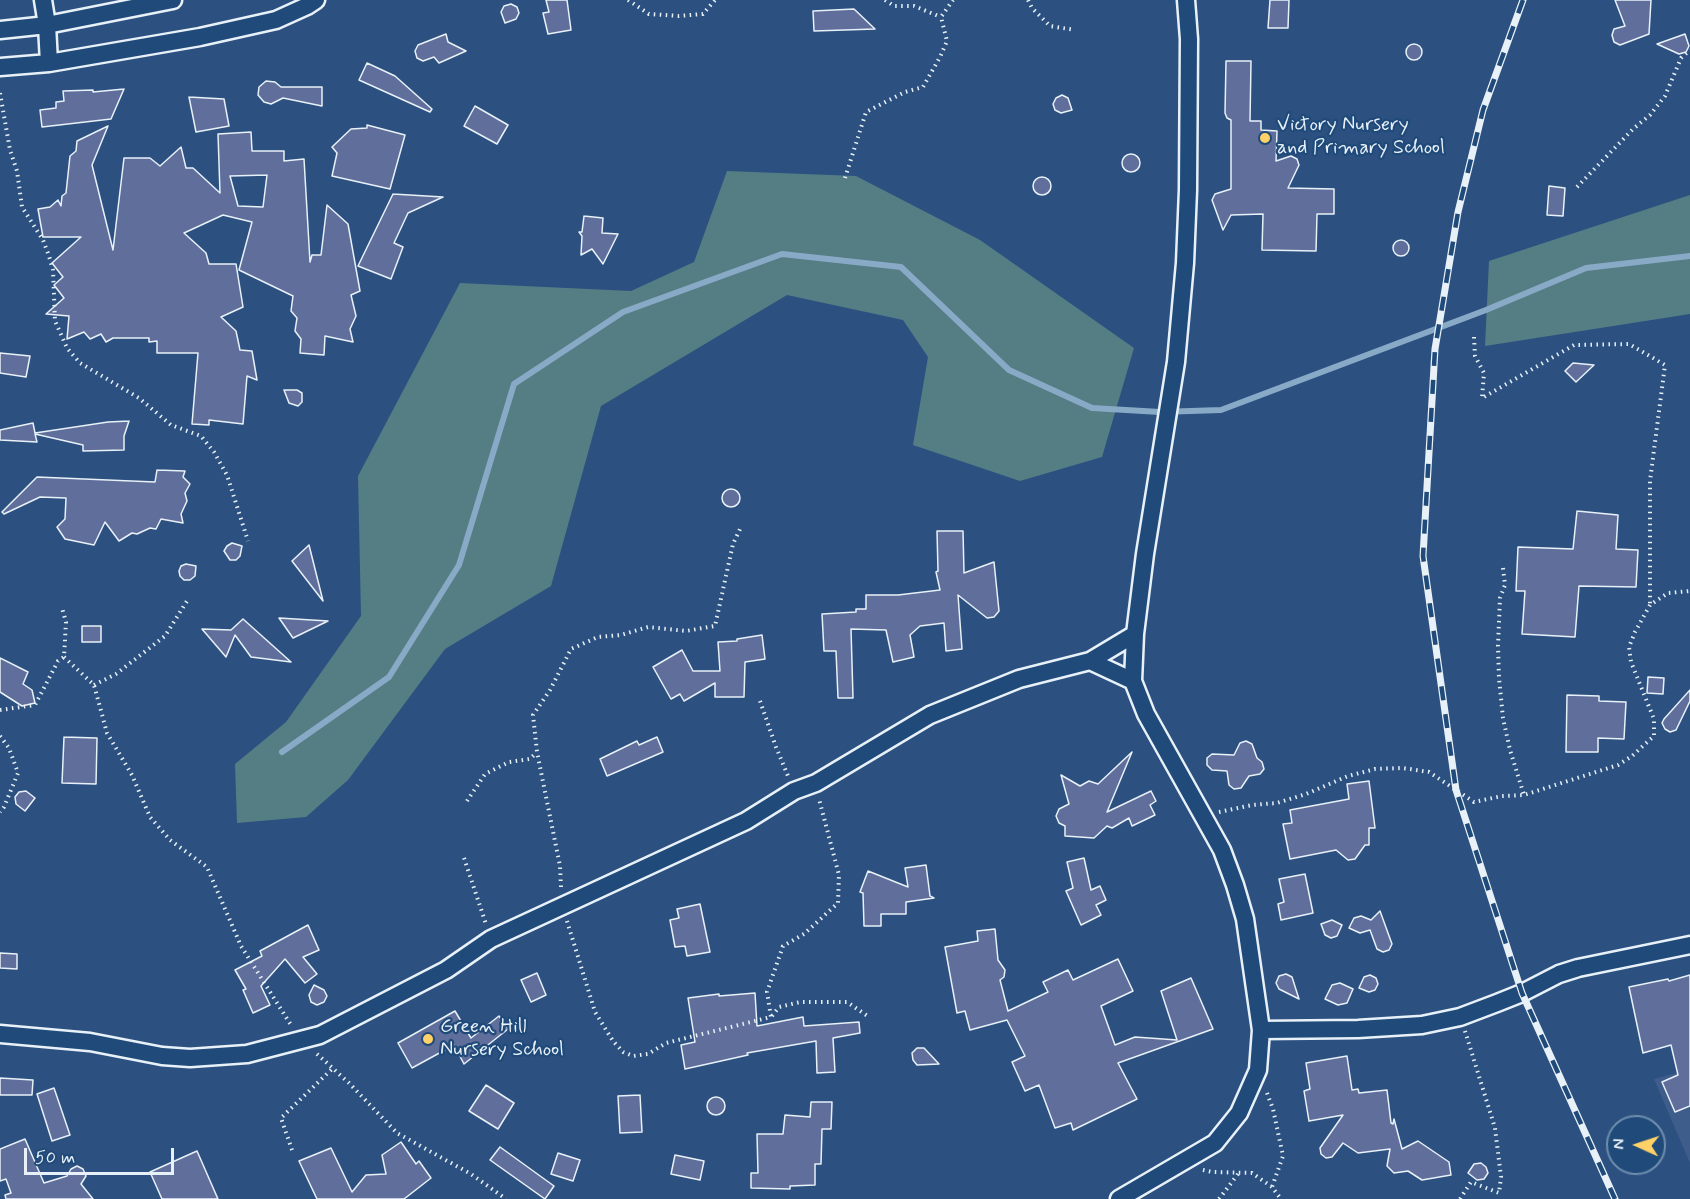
<!DOCTYPE html>
<html>
<head>
<meta charset="utf-8">
<style>
	body { margin:0 }
	#map { position:relative; width:1690px; height:1199px; overflow:hidden; background:#2c5181; font-family:Mynerve,sans-serif }
	canvas { display:block }
	.north { position:absolute; left:1606px; top:1115px; width:60px; height:60px; box-sizing:border-box; background:#1f4a7a; border:2px solid #6f8dac; border-radius:50%; rotate:273deg; font-size:16px; font-weight:700; line-height:24px; text-align:center; color:#e8f1f8 }
	.north::after { content:''; display:block; margin:auto; width:21px; height:27px; background:#ffd166; clip-path:polygon(50% 0,100% 100%,50% 72%,0 100%) }
	.scale { position:absolute; left:24px; top:1148px; width:150px; height:27px; box-sizing:border-box; border:3px solid #e8f1f8; border-top:0; padding-left:8px; font-size:18px; line-height:21px; white-space:nowrap; color:#e8f1f8; -webkit-text-stroke:4px #1f4a7a; paint-order:stroke }
</style>
</head>
<body>
<div id="map">
<canvas width="1690" height="1199"></canvas>
<div class="north">N</div>
<div class="scale">50 m</div>
</div>
<script>
const context = document.querySelector('canvas').getContext('2d');
context.lineJoin = 'round';
function paint(path, color) {
  context.fillStyle = color;
  context.fill(path, 'evenodd');
}
function shape(rows) {
  const path = new Path2D();
  for (const r of rows) {
    if (r.length === 3) {
      path.moveTo(r[0] + r[2], r[1]);
      path.arc(r[0], r[1], r[2], 0, 2 * Math.PI);
      continue;
    }
    path.moveTo(r[0], r[1]);
    for (let i = 2; i < r.length; i += 2) path.lineTo(r[i], r[i + 1]);
  }
  return path;
}
function stroke(path, color, width, dash) {
  context.strokeStyle = color;
  context.lineWidth = width;
  context.lineCap = dash ? 'butt' : 'round';
  context.setLineDash(dash || []);
  context.stroke(path);
}
function write(font, color, halo, rows, align = 'center') {
  context.font = font + ' Mynerve,sans-serif';
  context.lineWidth = 4.5;
  context.setLineDash([]);
  context.textBaseline = 'middle';
  context.strokeStyle = halo;
  context.fillStyle = color;
  for (const [text, x, y, turn = 0] of rows) {
    context.save();
    context.translate(x, y);
    context.rotate((+turn || 0) * Math.PI / 180);
    context.textAlign = isNaN(turn) ? turn : align;
    if (halo) context.strokeText(text, 0, 0);
    context.fillText(text, 0, 0);
    context.restore();
  }
}
const built = shape([
	[1690,1069,1690,1163,1654,1079]
]);
const green = shape([
	[727,171,856,176,980,240,1134,348,1102,457,1020,481,913,445,928,357,903,320,787,295,601,406,551,586,445,649,348,780,306,817,237,823,235,764,286,722,361,616,358,476,460,283,631,291,694,262],
	[1690,195,1690,314,1485,346,1489,261]
]);
const stream = shape([
	[282,752,389,677,459,565,514,384,623,312,782,254,901,267,1009,370,1092,408,1160,412,1221,410,1486,310,1586,268,1690,256]
]);
const building = shape([
	[546,0,567,0,571,30,548,34,543,13,549,12,546,0],
	[1270,0,1289,0,1288,28,1268,28,1270,0],
	[1615,0,1651,0,1649,34,1620,45,1614,42,1612,35,1614,29,1625,26,1615,0],
	[511,4,517,7,519,13,516,19,505,23,501,12,504,6,511,4],
	[854,9,875,29,814,31,813,11,854,9],
	[446,34,448,42,466,51,439,63,434,57,423,61,417,58,415,51,418,45,446,34],
	[1685,34,1689,46,1686,52,1679,54,1657,44,1685,34],
	[1414,52,8],
	[1226,61,1251,61,1250,121,1261,121,1261,130,1277,131,1276,161,1291,156,1297,159,1299,165,1288,188,1334,189,1334,214,1317,214,1316,251,1262,250,1263,214,1231,215,1223,230,1212,200,1215,194,1231,189,1231,120,1227,118,1225,113,1226,61],
	[367,63,395,76,432,109,430,112,359,80,367,63],
	[266,81,275,82,281,87,322,87,322,106,283,98,271,104,264,102,258,95,259,87,266,81],
	[124,89,111,119,42,127,40,110,56,108,56,102,64,101,63,91,93,90,93,92,124,89],
	[1062,95,1068,98,1072,110,1061,113,1055,110,1053,104,1056,98,1062,95],
	[189,97,224,99,229,126,196,132,189,97],
	[475,106,508,125,497,144,464,126,475,106],
	[367,125,405,135,390,189,332,176,337,153,332,147,351,129,367,128,367,125],
	[108,126,92,165,113,250,124,158,150,158,160,166,181,147,186,168,193,168,220,193,218,134,251,132,252,151,284,151,284,161,304,159,310,262,312,255,321,255,327,205,348,224,360,291,351,295,356,316,350,329,353,342,325,336,324,355,300,353,301,339,295,331,297,318,291,311,293,296,239,270,252,222,223,215,184,233,206,253,209,264,236,264,243,307,221,317,236,331,240,350,252,351,257,380,247,376,243,424,209,420,209,425,192,424,198,353,157,353,157,341,149,342,149,338,113,338,106,342,101,334,90,339,84,332,67,339,69,316,46,314,64,298,54,285,63,277,52,263,81,237,43,237,38,209,50,207,58,200,61,206,62,196,66,193,70,156,76,151,77,141,108,126],
	[267,175,263,207,238,206,230,176,267,175],
	[1131,163,9],
	[1042,186,9],
	[1549,186,1565,188,1563,216,1547,215,1549,186],
	[393,194,443,197,408,213,394,243,403,247,391,279,358,266,393,194],
	[584,216,603,218,602,233,618,234,603,264,592,249,581,255,582,236,579,232,582,232,584,216],
	[1401,248,8],
	[0,353,30,356,26,377,0,373,0,353],
	[1573,363,1594,365,1576,382,1565,371,1573,363],
	[284,390,297,390,302,393,302,402,298,406,289,403,284,390],
	[129,421,124,436,124,450,83,451,83,445,35,434,37,442,0,440,0,430,33,423,35,433,108,422,129,421],
	[157,470,185,471,183,477,190,484,185,493,187,501,181,514,183,523,161,519,156,529,150,528,137,534,132,533,119,541,105,522,94,545,65,539,57,527,65,519,66,498,40,497,4,514,2,512,37,477,155,482,157,470],
	[731,498,9],
	[1577,511,1618,515,1616,549,1638,550,1636,587,1579,586,1575,637,1522,634,1525,591,1516,591,1518,547,1573,549,1577,511],
	[937,531,963,531,964,573,994,562,999,611,994,617,987,618,958,595,962,649,946,651,944,623,920,626,910,635,914,657,893,662,886,630,851,629,853,698,838,698,836,651,824,651,822,614,856,612,856,609,866,609,866,595,898,595,940,590,936,572,938,571,937,531],
	[232,543,242,546,240,556,236,560,230,560,224,551,227,546,232,543],
	[309,545,323,601,292,561,309,545],
	[186,564,196,566,195,576,190,580,184,580,180,576,179,571,181,566,186,564],
	[279,618,328,621,293,638,279,618],
	[243,619,291,662,251,657,235,635,226,657,202,629,231,630,243,619],
	[82,626,101,626,101,642,82,642,82,626],
	[762,635,765,659,745,662,744,697,715,697,715,683,684,701,680,694,671,699,653,667,682,650,693,671,720,671,718,642,737,641,737,639,762,635],
	[0,658,28,672,23,684,32,690,35,703,22,706,0,692,0,658],
	[1648,677,1664,678,1663,694,1647,693,1648,677],
	[1690,690,1690,701,1676,730,1670,732,1665,729,1662,723,1664,719,1690,690],
	[1567,695,1599,696,1599,701,1626,702,1624,739,1598,738,1598,752,1566,752,1567,695],
	[64,737,97,738,96,784,62,783,64,737],
	[657,737,663,752,607,776,600,759,637,741,639,745,657,737],
	[1246,741,1252,744,1257,758,1262,762,1264,769,1260,774,1249,776,1241,788,1234,789,1229,785,1227,771,1212,770,1207,765,1207,758,1212,754,1234,755,1240,743,1246,741],
	[1132,752,1107,812,1151,791,1156,801,1150,805,1155,815,1132,826,1129,818,1112,828,1107,826,1094,838,1065,836,1065,826,1059,823,1056,816,1059,809,1069,804,1061,775,1080,786,1089,781,1098,784,1132,752],
	[1369,781,1375,828,1369,828,1369,845,1365,845,1355,859,1348,860,1336,850,1290,859,1283,824,1292,823,1290,810,1349,799,1347,784,1369,781],
	[26,791,35,798,25,811,16,804,15,797,19,792,26,791],
	[1084,858,1091,890,1100,886,1106,900,1096,905,1101,915,1081,925,1066,891,1073,888,1067,862,1084,858],
	[926,865,930,896,934,898,906,902,906,914,881,914,881,926,864,926,863,893,860,892,868,871,908,887,905,868,926,865],
	[1305,874,1313,913,1281,920,1278,904,1284,902,1279,879,1305,874],
	[700,904,710,952,687,956,685,946,675,947,670,920,679,918,677,909,700,904],
	[1380,911,1392,944,1389,950,1383,952,1377,949,1370,930,1360,933,1349,928,1354,918,1361,916,1371,920,1380,911],
	[1332,920,1342,925,1337,936,1331,938,1325,935,1321,924,1332,920],
	[308,925,319,950,303,957,317,974,305,983,285,959,261,986,270,1005,253,1013,243,990,246,989,235,970,262,956,260,951,308,925],
	[995,929,998,960,1005,970,1004,977,1000,980,1008,1011,1048,992,1043,982,1068,970,1073,980,1118,959,1133,991,1101,1006,1115,1045,1135,1037,1177,1040,1161,991,1191,978,1213,1029,1118,1063,1137,1099,1073,1130,1071,1123,1055,1128,1039,1085,1025,1091,1012,1062,1025,1056,1007,1020,970,1030,965,1011,957,1013,945,947,978,941,977,931,995,929],
	[0,953,17,954,17,969,0,968,0,953],
	[537,973,546,995,531,1002,521,980,537,973],
	[1286,974,1292,977,1299,999,1279,989,1276,983,1279,976,1286,974],
	[1370,975,1376,978,1378,984,1375,990,1369,992,1359,988,1364,977,1370,975],
	[1690,975,1690,1106,1675,1112,1662,1082,1678,1075,1671,1045,1643,1053,1629,987,1668,979,1669,981,1690,975],
	[1340,983,1353,989,1347,1003,1338,1005,1325,999,1332,985,1340,983],
	[314,985,324,990,327,996,324,1002,317,1005,311,1002,309,995,314,985],
	[755,993,757,1026,803,1017,804,1026,859,1022,860,1033,833,1038,835,1072,817,1073,816,1041,747,1053,748,1055,685,1069,681,1045,695,1042,688,998,719,994,719,996,755,993],
	[455,1011,471,1038,499,1016,508,1029,464,1064,454,1045,412,1068,398,1043,455,1011],
	[917,1048,924,1048,939,1064,917,1065,913,1060,912,1053,917,1048],
	[1347,1056,1352,1090,1358,1089,1359,1093,1387,1090,1391,1123,1393,1124,1394,1119,1402,1149,1418,1141,1449,1162,1451,1175,1422,1180,1408,1171,1394,1173,1387,1166,1390,1149,1358,1153,1343,1143,1332,1157,1326,1158,1321,1154,1320,1148,1343,1115,1309,1121,1304,1091,1310,1089,1306,1063,1347,1056],
	[0,1078,33,1080,32,1095,0,1095,0,1078],
	[486,1085,514,1103,498,1129,469,1111,486,1085],
	[54,1088,70,1135,52,1141,37,1094,54,1088],
	[640,1095,642,1132,620,1133,618,1096,640,1095],
	[716,1106,9],
	[811,1102,832,1102,831,1129,822,1129,821,1164,815,1164,815,1185,790,1186,790,1189,751,1188,751,1173,758,1173,757,1134,783,1134,785,1115,810,1117,811,1102],
	[25,1139,44,1183,67,1176,71,1169,77,1166,83,1169,86,1176,81,1184,93,1199,6,1199,5,1195,11,1193,6,1179,0,1181,0,1149,25,1139],
	[401,1142,416,1164,419,1161,431,1178,404,1199,317,1199,299,1161,331,1148,352,1192,366,1175,386,1174,382,1155,401,1142],
	[500,1147,554,1186,545,1199,490,1160,500,1147],
	[197,1151,218,1199,162,1199,150,1172,197,1151],
	[558,1153,580,1160,573,1181,551,1174,558,1153],
	[675,1155,704,1161,700,1180,671,1174,675,1155],
	[1481,1163,1486,1167,1488,1173,1484,1179,1477,1180,1468,1173,1474,1164,1481,1163]
]);
const path = shape([
	[628,0,649,14,679,16,703,14,715,0],
	[885,0,894,6,914,6,941,17],
	[1028,0,1032,8,1050,26,1075,30],
	[0,93,10,150,17,171,22,207,43,240,49,256,53,270,55,321,67,348,80,363,139,398,171,425,201,436,214,452,227,475,248,541],
	[845,178,866,112,905,92,923,87,940,57,947,41,941,17,953,0],
	[1577,187,1633,129,1650,115,1665,96,1681,58,1690,50],
	[1474,337,1475,356,1484,373,1482,398,1574,345,1629,344,1665,365,1650,481,1650,605],
	[1503,568,1505,585,1500,598,1498,646,1499,678,1503,718,1510,750,1524,795],
	[64,657,94,685,107,733,132,775,150,817,170,840,207,867,241,946,291,1025],
	[94,685,116,674,165,636,187,601],
	[760,701,776,747,788,776],
	[0,710,35,705,58,661,64,657,66,622,62,608],
	[0,736,9,748,18,773,4,807,0,812],
	[467,801,485,774,509,762,530,759,536,753],
	[1219,812,1252,805,1277,803,1306,794,1348,776,1375,769,1403,768,1429,772,1474,802,1502,796,1524,795,1618,765,1632,756,1654,736,1654,719,1631,662,1629,647,1635,632,1650,605,1668,593,1690,591],
	[464,858,486,924],
	[561,887,560,866,537,752,533,715,550,690,571,649,598,637,621,635,648,627,686,631,715,626,733,544,741,527],
	[567,921,595,1012,613,1041,623,1052,633,1056,648,1054,666,1043,771,1017,767,992,783,946,804,934,838,903,839,875,819,799],
	[772,1016,779,1007,800,1002,847,1002,869,1017],
	[317,1054,349,1083,397,1133,471,1174,506,1199],
	[1267,1093,1273,1109,1283,1156,1272,1187],
	[292,1150,281,1118,333,1068],
	[1203,1170,1212,1172,1252,1173,1272,1187,1281,1199],
	[1219,1199,1238,1174],
	[1460,1199,1471,1182,1499,1193,1501,1177,1495,1128,1465,1031]
]);
const minor = shape([
	[43,0,47,25,49,63],
	[0,30,47,25,173,0],
	[0,67,49,63,200,37,276,20,307,6,316,0],
	[1090,661,1133,681],
	[1261,1030,1358,1029,1422,1025,1460,1017,1497,1003,1522,993,1559,974,1578,968,1690,945],
	[0,1034,90,1042,162,1056,190,1058,247,1054,320,1035,446,970,491,939,746,821,794,791,816,783,930,715,1019,679,1090,661,1135,634],
	[1119,1199,1215,1143,1239,1113,1258,1070,1261,1030,1245,919,1235,885,1222,850,1146,714,1133,681,1135,634,1145,554,1176,362,1185,263,1188,190,1189,39,1186,0]
]);
const rail = shape([
	[1523,0,1483,110,1458,212,1435,349,1423,556,1456,790,1522,993,1615,1199]
]);
const markers = [
	[1265,138,6,"#ffd166"],
	[428,1039,6,"#ffd166"]
];
const poiNames = [
	["Victory Nursery",1277,126],
	["and Primary School",1277,149],
	["Green Hill",440,1028],
	["Nursery School",440,1051]
];
paint(built, '#3f5d8b');
paint(green, '#557d84');
stroke(stream, '#88aac6', 6);
paint(building, '#606e9b');
stroke(building, '#e8f1f8', 1.5);
stroke(minor, '#e8f1f8', 21);
stroke(path, '#e8f1f8', 4, [1.5, 4.5]);
stroke(minor, '#1f4a7a', 16);
stroke(rail, '#e8f1f8', 7);
stroke(rail, '#1f4a7a', 4.5, [14]);
for (const [x, y, r, color] of markers) {
  const dot = new Path2D();
  dot.arc(x, y, r, 0, 2 * Math.PI);
  context.fillStyle = color;
  context.fill(dot);
  stroke(dot, '#1f4a7a', 2);
}
write('20px', '#e8f1f8', '#1f4a7a', poiNames, 'left');
</script>
</body>
</html>
